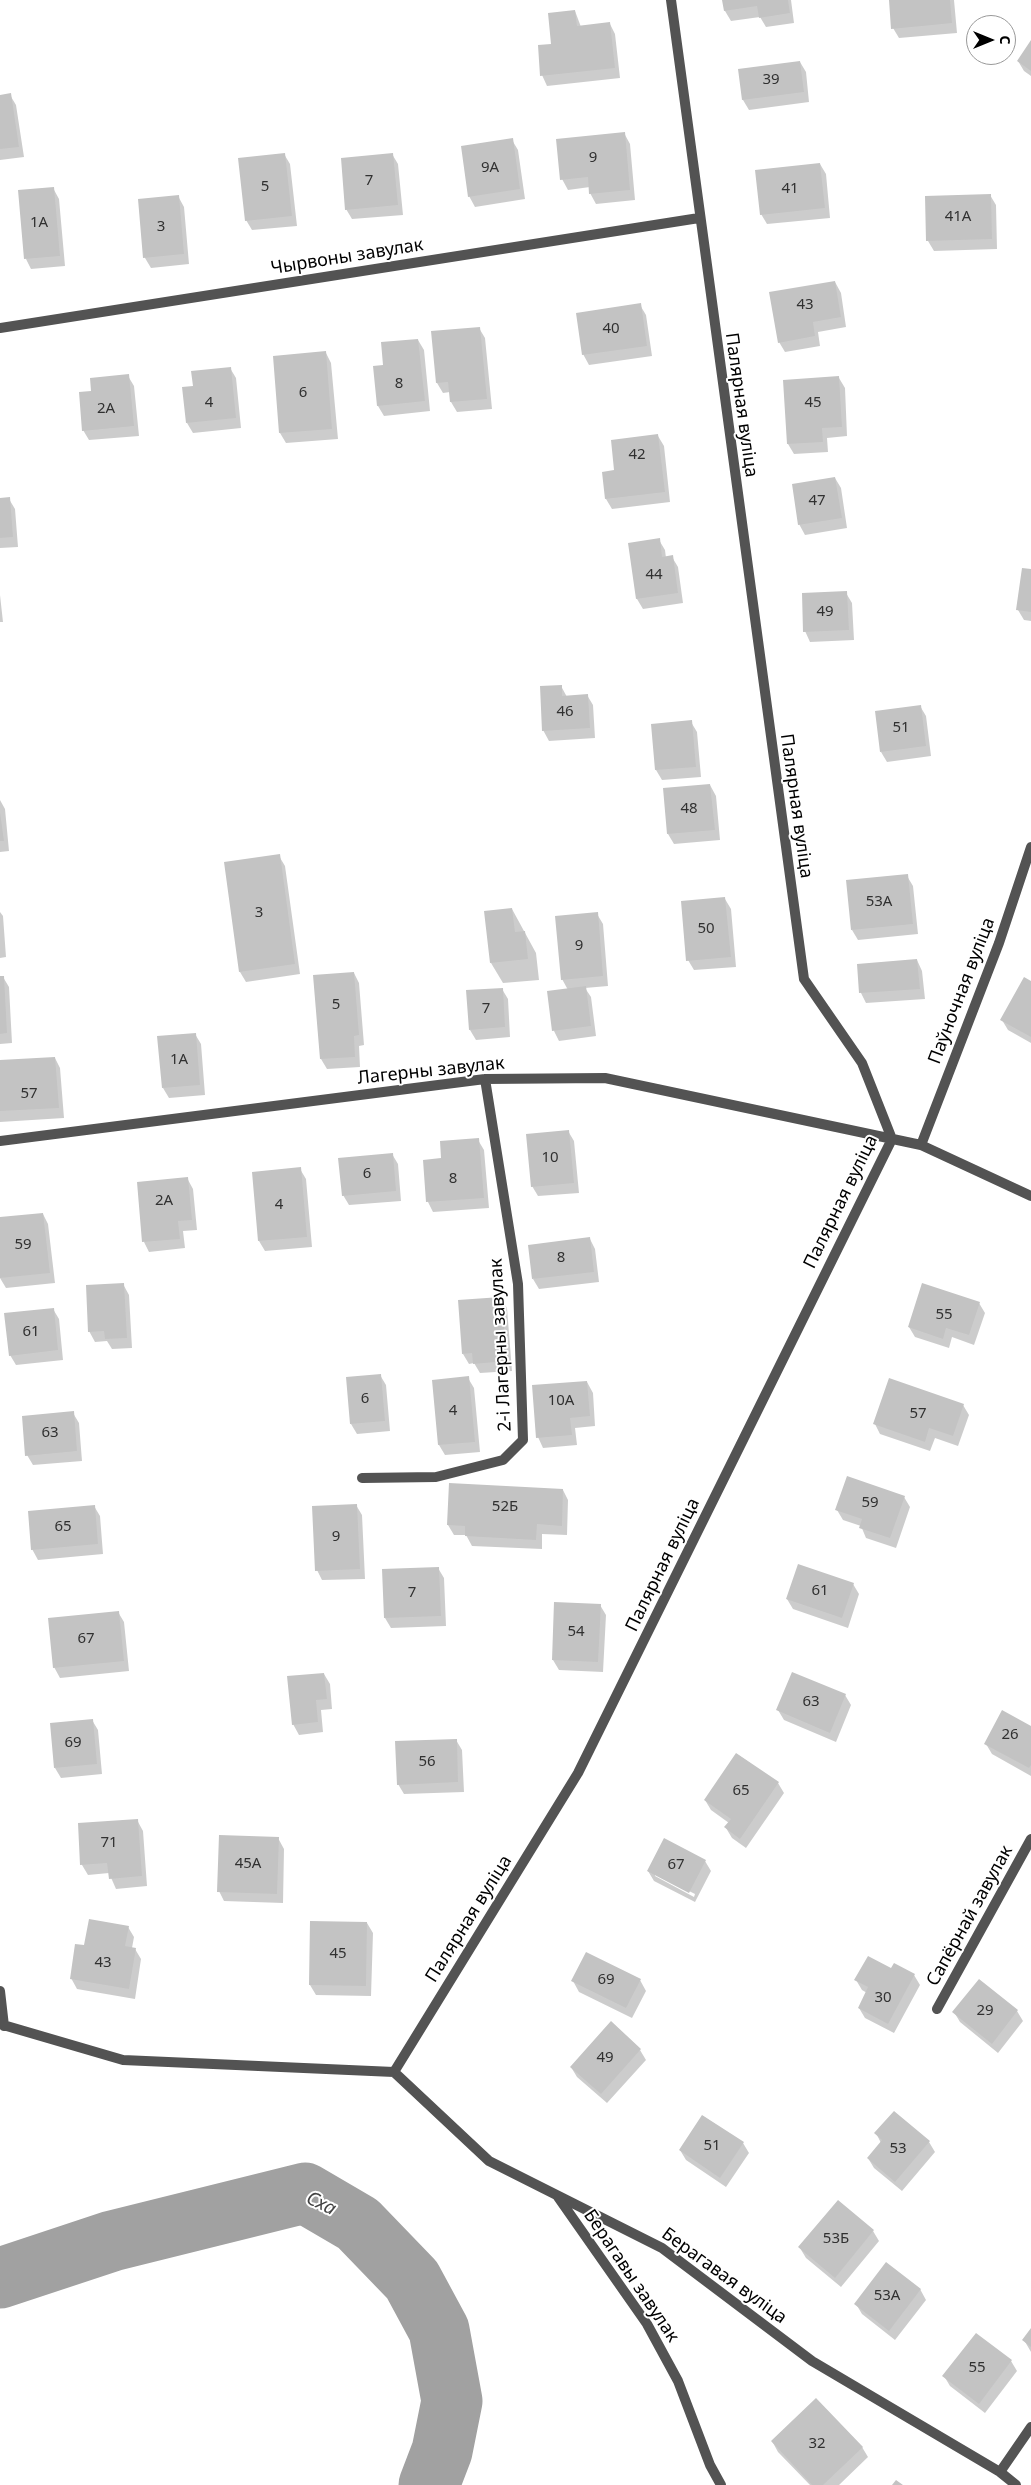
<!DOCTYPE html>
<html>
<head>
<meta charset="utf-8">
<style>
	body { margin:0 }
	#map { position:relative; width:1031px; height:2485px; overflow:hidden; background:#fff; font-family:"Noto Sans",sans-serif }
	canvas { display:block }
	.north { position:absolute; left:966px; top:15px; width:50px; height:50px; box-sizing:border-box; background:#fff; border:1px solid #999; border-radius:50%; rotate:90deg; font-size:14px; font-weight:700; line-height:20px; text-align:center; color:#000 }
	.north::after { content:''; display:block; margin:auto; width:18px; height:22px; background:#000; clip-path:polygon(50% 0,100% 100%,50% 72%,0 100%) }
</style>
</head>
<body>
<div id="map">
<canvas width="1031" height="2485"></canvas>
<div class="north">С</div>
</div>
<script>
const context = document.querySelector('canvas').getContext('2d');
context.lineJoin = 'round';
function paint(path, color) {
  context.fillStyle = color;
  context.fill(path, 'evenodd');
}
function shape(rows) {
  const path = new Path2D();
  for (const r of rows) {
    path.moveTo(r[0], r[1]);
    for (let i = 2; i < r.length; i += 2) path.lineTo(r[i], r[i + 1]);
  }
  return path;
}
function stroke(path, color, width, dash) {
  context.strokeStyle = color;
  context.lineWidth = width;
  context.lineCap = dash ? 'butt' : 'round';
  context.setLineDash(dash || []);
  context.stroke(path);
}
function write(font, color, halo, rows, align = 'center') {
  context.font = font + ' "Noto Sans",sans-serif';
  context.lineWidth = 4;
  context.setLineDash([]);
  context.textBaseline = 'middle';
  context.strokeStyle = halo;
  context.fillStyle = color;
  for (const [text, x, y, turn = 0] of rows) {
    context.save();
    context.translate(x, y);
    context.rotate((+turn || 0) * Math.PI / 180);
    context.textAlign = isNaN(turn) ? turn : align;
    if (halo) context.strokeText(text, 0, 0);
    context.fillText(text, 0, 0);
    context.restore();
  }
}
const shadow = shape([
	[723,0,791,0,794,23,766,27,760,17,731,21,725,11],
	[890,0,954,0,957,33,899,38,893,28],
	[575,11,581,27,610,24,615,34,620,78,547,86,542,75,553,45],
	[1031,42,1031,76,1024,71,1018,61],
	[800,62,806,72,809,102,749,110,743,100,739,70],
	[10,95,16,105,24,157,0,160,0,96],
	[624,133,630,144,635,200,596,204,590,193,590,187,568,190,562,179],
	[512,140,518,150,525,199,475,207,469,196],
	[284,154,290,164,297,226,252,230,246,220],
	[392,154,398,164,403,215,352,219,346,209],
	[820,164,826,174,830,218,767,224,761,214],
	[53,188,59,199,65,266,31,269,26,259],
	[990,195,996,205,997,249,934,251,928,241],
	[178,196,184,207,189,264,151,268,145,258,140,200],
	[835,282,841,293,846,327,818,332,820,346,785,352,779,342],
	[640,305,646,315,652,356,589,365,583,354],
	[479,328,485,338,492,409,457,412,451,402,450,392,443,393,437,383,432,332],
	[418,340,424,350,430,411,384,416,378,406,385,366],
	[326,353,331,363,338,439,286,443,280,433,274,357],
	[230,368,236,378,241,428,193,433,187,423],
	[128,376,134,386,139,436,89,440,83,430,92,392],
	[839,378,845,388,847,436,827,438,828,452,794,454,788,444,785,381],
	[658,436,664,446,670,502,612,509,606,499,616,471],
	[835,478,841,488,847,528,805,535,799,524],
	[9,499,15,509,18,547,0,548,0,500],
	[659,540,665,550,666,558,672,557,678,567,683,603,643,609,637,599,629,544],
	[1031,571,1031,621,1024,620,1018,610],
	[846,593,852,603,854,640,810,642,805,631],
	[0,595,3,622,0,622],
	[561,686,567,697,587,695,593,705,595,738,549,741,543,730],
	[920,706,926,716,931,756,887,762,881,752],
	[691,722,697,732,701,777,662,780,656,770,652,725],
	[710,785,716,796,720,840,674,844,668,834],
	[0,800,5,809,9,851,0,852],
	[279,856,285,866,300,974,246,982,240,972],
	[907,876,913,886,918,934,858,940,852,930],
	[725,899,731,909,736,967,694,970,688,960],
	[512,909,536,953,539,980,503,983,491,963],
	[0,912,3,916,6,957,0,958],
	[597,914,603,924,608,986,585,988,591,997,596,1036,559,1041,554,1031,568,990,562,979],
	[917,960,922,971,925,999,866,1003,861,993,858,965],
	[354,973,359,983,364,1045,359,1046,360,1067,327,1069,321,1059,314,976],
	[0,977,3,977,9,987,12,1043,0,1044],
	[1031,982,1031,1043,1008,1030,1002,1020],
	[502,989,508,999,510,1037,476,1040,470,1030],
	[195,1034,201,1044,205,1095,169,1098,163,1088],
	[55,1058,60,1068,64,1118,0,1122,0,1082],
	[568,1131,574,1141,579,1193,538,1196,532,1186],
	[478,1140,484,1150,489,1208,433,1212,428,1202,443,1160],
	[392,1154,398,1164,401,1201,349,1205,343,1195],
	[300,1169,306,1179,312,1247,265,1251,259,1241],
	[187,1178,193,1189,197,1230,183,1231,185,1248,149,1252,144,1242],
	[43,1214,48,1224,55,1283,6,1288,0,1278,0,1219],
	[590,1239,595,1249,599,1282,539,1289,533,1279],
	[123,1284,129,1295,132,1348,112,1349,107,1341,95,1342,89,1331],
	[501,1298,507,1308,512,1371,480,1373,474,1363,469,1364,463,1354],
	[979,1303,985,1313,974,1345,952,1337,949,1348,915,1337,909,1327],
	[53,1309,59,1319,63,1360,16,1365,10,1355],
	[380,1375,386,1385,390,1431,357,1434,351,1424],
	[468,1378,474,1388,480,1452,445,1455,439,1445,433,1381],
	[587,1382,593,1393,595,1426,575,1428,577,1445,543,1448,538,1437],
	[963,1405,969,1415,958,1446,935,1438,930,1451,880,1434,875,1424],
	[73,1413,79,1423,82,1461,33,1465,27,1455],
	[563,1490,568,1500,567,1535,542,1534,542,1549,472,1546,466,1535,454,1535,448,1525],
	[904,1497,910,1507,896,1548,866,1538,861,1526,843,1520,837,1510],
	[356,1505,362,1515,365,1579,322,1580,317,1570],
	[94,1506,100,1516,103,1554,38,1560,32,1549],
	[438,1568,444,1578,446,1626,391,1628,385,1618],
	[853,1584,859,1594,848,1628,793,1609,787,1599],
	[600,1605,606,1615,603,1672,559,1670,553,1660],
	[118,1612,124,1622,129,1671,60,1678,54,1667],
	[324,1674,330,1684,332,1709,321,1710,323,1732,299,1735,293,1724],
	[845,1695,851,1705,836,1742,784,1720,778,1710],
	[92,1720,98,1730,102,1774,61,1778,55,1768],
	[1031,1727,1031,1776,992,1754,986,1744],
	[456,1740,462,1750,464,1792,404,1794,398,1784],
	[737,1754,778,1783,784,1793,746,1848,732,1838,726,1828,729,1823,711,1810,705,1800],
	[137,1820,143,1831,147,1886,116,1889,109,1873,88,1875,82,1865,79,1825],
	[278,1838,284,1849,283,1903,224,1901,219,1891],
	[705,1861,711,1871,695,1902,654,1881,648,1871],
	[655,1874,695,1894,694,1897,655,1876],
	[367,1923,373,1933,371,1996,316,1995,310,1985],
	[128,1927,134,1937,132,1948,135,1949,141,1959,135,1999,77,1989,71,1978,86,1946],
	[914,1975,920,1985,894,2033,865,2018,859,2008,867,1993,862,1990,856,1980],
	[640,1980,646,1991,632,2018,579,1992,573,1981],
	[1017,2011,1023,2021,998,2053,960,2022,954,2012],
	[640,2050,646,2060,607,2103,577,2077,571,2067],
	[703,2116,743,2143,749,2153,726,2187,686,2160,680,2150],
	[876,2133,929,2142,935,2152,902,2191,874,2168,868,2158,881,2143],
	[873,2231,879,2241,841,2287,806,2258,800,2248],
	[920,2289,926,2300,895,2340,862,2314,856,2304],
	[1031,2330,1031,2352,1024,2340],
	[976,2334,1011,2361,1017,2371,985,2413,950,2386,944,2376],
	[772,2441,862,2447,868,2457,839,2485,810,2485,778,2452]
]);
const river = shape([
	[0,2278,112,2241,305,2193,358,2224,412,2280,439,2330,452,2401,442,2451,429,2485]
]);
const building = shape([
	[722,0,788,0,790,13,759,18,757,6,724,11],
	[889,0,950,0,952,23,891,29],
	[575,10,577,26,610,22,615,68,540,76,538,45,551,44,548,13],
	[1031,40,1031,71,1017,61],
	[800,61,804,92,742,100,738,69],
	[11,93,19,147,0,149,0,95],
	[625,132,630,190,589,194,588,177,560,180,556,139],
	[513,138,520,189,468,197,461,146],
	[285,153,292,216,245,221,238,158],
	[393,153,398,205,345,210,341,158],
	[820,163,825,208,760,215,755,170],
	[54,187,60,256,24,259,18,190],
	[991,194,992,239,926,241,925,196],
	[179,195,184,254,143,258,138,199],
	[835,281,841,317,813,322,815,336,778,343,769,292],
	[641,303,647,346,582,355,576,313],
	[480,327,487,399,450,402,448,382,436,383,431,331],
	[418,339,425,401,377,406,373,366,383,365,381,342],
	[326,351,332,429,279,433,273,356],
	[231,367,236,418,186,423,182,387,193,386,191,371],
	[129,374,134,426,82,431,79,392,91,391,90,378],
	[839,376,842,427,822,428,823,442,787,444,783,380],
	[658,434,665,492,605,499,602,472,614,470,611,440],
	[835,477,842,518,798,525,792,484],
	[10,497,13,537,0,538,0,498],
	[660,538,662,557,673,555,678,593,636,599,628,543],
	[1022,568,1031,569,1031,612,1016,610],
	[847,591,849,630,803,632,802,593],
	[562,685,562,696,588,694,590,728,542,731,540,686],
	[921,705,926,746,880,752,875,711],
	[692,720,696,767,655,770,651,724],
	[710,784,715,830,667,834,663,788],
	[0,812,4,841,0,841],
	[280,854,295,964,239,972,224,862],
	[908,874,913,924,851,930,846,880],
	[725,897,731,957,686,961,681,901],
	[512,908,515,932,525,931,528,959,490,963,484,911],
	[598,912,603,976,561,980,555,916],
	[917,959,920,989,859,993,857,964],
	[354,972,359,1035,354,1036,355,1057,320,1059,313,975],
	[0,976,4,976,7,1033,0,1034],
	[1024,977,1031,981,1031,1037,1000,1020],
	[586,986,591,1026,552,1031,547,991],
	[503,988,505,1027,469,1030,466,990],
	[196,1033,200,1085,162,1088,157,1036],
	[55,1057,59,1108,0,1111,0,1060],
	[569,1130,574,1183,531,1187,526,1134],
	[479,1138,484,1198,426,1202,423,1160,441,1158,440,1141],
	[393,1153,396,1191,342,1196,338,1158],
	[301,1167,307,1237,258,1241,252,1172],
	[188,1177,192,1220,178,1221,180,1239,142,1242,137,1182],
	[43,1213,50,1273,0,1278,0,1217],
	[590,1237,594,1272,532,1279,528,1245],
	[124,1283,127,1338,105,1339,104,1331,88,1332,86,1285],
	[922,1283,980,1302,969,1335,946,1328,943,1339,908,1327],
	[501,1297,507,1361,473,1364,472,1353,462,1354,458,1300],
	[54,1308,58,1350,9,1356,4,1313],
	[381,1374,385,1421,350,1424,346,1377],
	[469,1376,475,1442,438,1445,432,1380],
	[889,1378,964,1404,953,1436,929,1428,925,1442,873,1424],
	[587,1381,590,1416,570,1418,572,1435,536,1438,532,1385],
	[74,1411,77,1451,25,1456,22,1416],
	[847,1476,905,1496,890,1538,859,1528,862,1519,835,1510],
	[449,1483,563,1489,562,1526,537,1524,536,1540,465,1536,465,1526,447,1525],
	[357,1504,360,1569,315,1571,312,1506],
	[95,1505,98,1544,31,1550,28,1511],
	[798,1564,854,1583,842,1618,786,1599],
	[439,1567,441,1616,384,1618,382,1569],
	[554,1602,601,1604,598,1662,552,1660],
	[119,1611,124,1661,53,1668,48,1618],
	[792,1672,846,1694,830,1733,776,1710],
	[324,1673,327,1699,316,1700,318,1722,292,1725,287,1676],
	[1002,1710,1031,1726,1031,1765,1029,1768,984,1744],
	[93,1719,97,1764,54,1768,50,1723],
	[457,1739,458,1782,397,1785,395,1741],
	[736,1753,779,1782,740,1839,724,1827,731,1819,704,1800],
	[138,1819,142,1876,109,1879,107,1863,80,1865,78,1823],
	[219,1835,279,1837,277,1894,217,1892],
	[664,1838,706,1860,689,1893,647,1871],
	[89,1919,129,1926,125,1946,136,1948,129,1989,70,1979,75,1944,84,1945],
	[310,1921,367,1922,366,1986,309,1985],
	[586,1952,641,1979,626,2008,571,1981],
	[868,1956,891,1968,894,1963,915,1974,888,2024,858,2008,868,1987,854,1980],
	[979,1979,1018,2010,992,2044,952,2012],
	[611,2021,641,2049,601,2094,570,2067],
	[894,2111,930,2141,895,2182,867,2158,882,2140,874,2133],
	[702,2115,744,2142,720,2178,679,2150],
	[838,2200,874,2230,835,2278,798,2247],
	[886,2262,921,2289,889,2331,854,2304],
	[1031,2328,1031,2347,1022,2340],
	[976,2333,1012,2360,979,2404,942,2376],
	[816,2398,863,2447,823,2485,812,2485,771,2441],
	[896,2480,903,2485,892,2485]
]);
const street = shape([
	[0,328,699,218],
	[0,1141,485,1079,605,1078,921,1145,1031,1196],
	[921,1145,999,943,1031,847],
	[362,1478,436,1477,503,1460,523,1440,518,1284,485,1079],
	[0,1991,4,2026],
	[937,2009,1031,1839],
	[0,2024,123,2060,394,2072],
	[394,2072,578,1773,892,1139,862,1063,804,979,671,0],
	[394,2072,489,2161,662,2248,812,2361,1000,2472,1016,2485],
	[558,2197,647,2324,678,2381,710,2465,721,2485],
	[1000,2472,1031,2427]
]);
const numberNames = [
	["39",771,80],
	["9",593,158],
	["9А",490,168],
	["7",369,181],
	["5",265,187],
	["41",790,189],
	["41А",958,217],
	["1А",39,223],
	["3",161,227],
	["43",805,305],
	["40",611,329],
	["8",399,384],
	["6",303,393],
	["4",209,403],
	["45",813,403],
	["2А",106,409],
	["42",637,455],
	["47",817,501],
	["44",654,575],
	["49",825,612],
	["46",565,712],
	["51",901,728],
	["48",689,809],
	["53А",879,902],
	["3",259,913],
	["50",706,929],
	["9",579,946],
	["5",336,1005],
	["7",486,1009],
	["1А",179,1060],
	["57",29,1094],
	["10",550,1158],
	["6",367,1174],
	["8",453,1179],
	["2А",164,1201],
	["4",279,1205],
	["59",23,1245],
	["8",561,1258],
	["55",944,1315],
	["61",31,1332],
	["6",365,1399],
	["10А",561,1401],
	["4",453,1411],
	["57",918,1414],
	["63",50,1433],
	["59",870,1503],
	["52Б",505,1507],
	["65",63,1527],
	["9",336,1537],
	["61",820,1591],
	["7",412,1593],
	["54",576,1632],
	["67",86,1639],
	["63",811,1702],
	["26",1010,1735],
	["69",73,1743],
	["56",427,1762],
	["65",741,1791],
	["71",109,1843],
	["45А",248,1864],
	["67",676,1865],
	["45",338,1954],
	["43",103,1963],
	["69",606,1980],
	["30",883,1998],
	["29",985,2011],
	["49",605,2058],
	["51",712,2146],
	["53",898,2149],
	["53Б",836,2239],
	["53А",887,2296],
	["55",977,2368],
	["32",817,2444]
];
const streetNames = [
	["Чырвоны завулак",347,257,-9],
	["Палярная вуліца",741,405,82],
	["Палярная вуліца",796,806,82],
	["Паўночная вуліца",962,991,-69],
	["Лагерны завулак",431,1071,-6],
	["Палярная вуліца",841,1202,-64],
	["2-і Лагерны завулак",501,1345,-93],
	["Палярная вуліца",663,1565,-64],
	["Сапёрнай завулак",970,1916,-61],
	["Палярная вуліца",469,1919,-58],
	["Берагавы завулак",631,2276,56],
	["Берагавая вуліца",724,2276,36]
];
const waterNames = [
	["Сха",321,2204,26]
];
paint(shadow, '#0003');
stroke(river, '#a1a1a1', 61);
paint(building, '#c3c3c3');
stroke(street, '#535353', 10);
write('15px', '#313131', null, numberNames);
write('18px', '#000', '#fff', streetNames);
write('italic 19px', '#424242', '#fff', waterNames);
</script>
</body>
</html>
